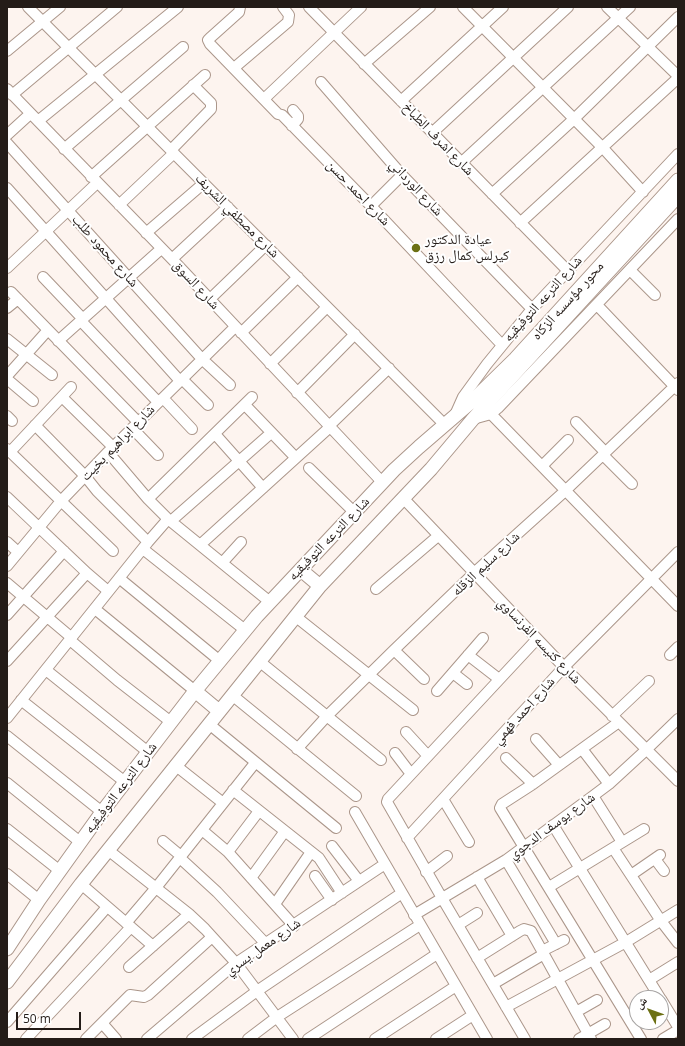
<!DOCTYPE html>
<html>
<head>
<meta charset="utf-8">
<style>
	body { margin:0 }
	#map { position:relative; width:685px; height:1046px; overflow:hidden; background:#fdf4ef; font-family:"Open Sans","Noto Naskh Arabic",sans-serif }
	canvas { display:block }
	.frame { position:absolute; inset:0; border:8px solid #241c18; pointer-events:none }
	.north { position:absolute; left:629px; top:990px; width:40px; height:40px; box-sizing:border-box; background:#fff; border:1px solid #a7a4a3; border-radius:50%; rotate:311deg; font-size:11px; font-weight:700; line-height:16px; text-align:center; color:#241c18 }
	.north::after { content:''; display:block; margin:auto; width:14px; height:18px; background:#6c7014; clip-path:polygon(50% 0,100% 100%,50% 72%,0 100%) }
	.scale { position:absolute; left:16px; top:1012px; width:65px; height:18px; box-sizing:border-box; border:2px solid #241c18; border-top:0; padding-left:5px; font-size:12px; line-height:14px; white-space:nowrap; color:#241c18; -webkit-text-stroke:3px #fff; paint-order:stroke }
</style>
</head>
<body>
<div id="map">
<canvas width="685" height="1046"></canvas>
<div class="frame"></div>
<div class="north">ش</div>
<div class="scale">50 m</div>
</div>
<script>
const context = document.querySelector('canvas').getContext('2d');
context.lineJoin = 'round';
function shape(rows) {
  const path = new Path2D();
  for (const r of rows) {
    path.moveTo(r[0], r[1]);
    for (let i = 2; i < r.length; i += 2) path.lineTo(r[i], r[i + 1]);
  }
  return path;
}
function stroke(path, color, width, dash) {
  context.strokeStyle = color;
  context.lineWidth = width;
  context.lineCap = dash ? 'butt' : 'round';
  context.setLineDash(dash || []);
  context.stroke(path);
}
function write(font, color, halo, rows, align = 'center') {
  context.font = font + ' "Open Sans","Noto Naskh Arabic",sans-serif';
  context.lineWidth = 4;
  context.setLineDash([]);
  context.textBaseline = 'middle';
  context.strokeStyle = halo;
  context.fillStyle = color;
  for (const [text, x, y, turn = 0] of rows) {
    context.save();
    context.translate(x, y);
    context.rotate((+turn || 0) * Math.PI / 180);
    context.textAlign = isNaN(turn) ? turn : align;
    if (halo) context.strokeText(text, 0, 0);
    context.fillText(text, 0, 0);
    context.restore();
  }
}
const minor = shape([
	[28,7,445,425],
	[240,7,239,12,210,38,208,40,210,44,278,114,282,115,371,206,502,345],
	[309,7,568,271],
	[463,7,603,148,643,192],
	[607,7,678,76],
	[7,51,60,7],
	[364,64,430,7],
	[234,68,288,22,289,15,283,7],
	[321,82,402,175,532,309],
	[7,89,172,259,383,483],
	[12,95,117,7],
	[264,99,361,7],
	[401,101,503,7],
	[38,121,178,7],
	[292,126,298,119,298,116,293,110],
	[432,133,568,7],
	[7,135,30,114],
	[7,143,202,359,230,385],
	[64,149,183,47],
	[171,150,211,109,211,103,193,85],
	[461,163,630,7],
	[91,177,205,75],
	[7,188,180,381],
	[492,194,574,119,678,17],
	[119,205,174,153],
	[371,206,402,175],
	[520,223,678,78],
	[146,233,204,183],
	[172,259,228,207],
	[7,268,97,183],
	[630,270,655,295],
	[43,277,83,319],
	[11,292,138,422],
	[210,299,266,245],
	[597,305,678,390],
	[7,308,18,299],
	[81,321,158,402],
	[241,333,298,277],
	[7,339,52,375],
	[58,341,161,249],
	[270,364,327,307],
	[7,376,48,330],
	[7,379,33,401],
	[182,379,208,405],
	[297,393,355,334],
	[62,397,113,447],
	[163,398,192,429],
	[245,405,296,458],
	[491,414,678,606],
	[455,415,463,397,487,364,532,309,678,154],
	[7,416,12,421],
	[473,419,491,414,498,408,678,219],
	[576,422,605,452],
	[35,425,85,476,97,491,148,542],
	[329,426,389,368],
	[132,428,158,455],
	[215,434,263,488],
	[7,449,113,551],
	[10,452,71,387],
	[108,452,148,499,168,519,270,602],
	[603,455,632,484],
	[542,466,568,440],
	[309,468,355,513],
	[7,497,87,573,108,591],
	[403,498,564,667,678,781],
	[148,499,252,397],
	[171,521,271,433],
	[7,542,18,552],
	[200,545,330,427],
	[143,549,245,630],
	[222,563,241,542],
	[7,566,61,501,108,452,235,327],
	[119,578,220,661],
	[7,583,72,638],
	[376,589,438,536],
	[95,609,195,691],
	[7,615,64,551],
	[295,616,413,710],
	[70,640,117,680,171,722],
	[394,650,424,679],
	[468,655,499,679],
	[670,655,678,647],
	[7,661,87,573],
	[259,661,381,760],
	[46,670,148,752],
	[453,673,467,684],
	[437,691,483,638],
	[232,695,356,796],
	[21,700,125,782],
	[612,716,649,681],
	[7,718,148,542,168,519],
	[619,722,533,784,502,804,500,808,641,1039],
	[209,724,336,828],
	[406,732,428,756],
	[7,736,102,812],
	[536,739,559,765],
	[297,749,327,716,394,650,474,573,565,491,678,383],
	[582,749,609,784],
	[395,753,411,774],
	[506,758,533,784],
	[175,765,223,803],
	[7,783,80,842],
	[233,790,319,858,342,893],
	[593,796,622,842],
	[443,799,469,842],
	[355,812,487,1039],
	[553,825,660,998],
	[7,829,60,871],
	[202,830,228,852,294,926],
	[407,838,564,667,678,552],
	[163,841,181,856],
	[332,846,359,881],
	[613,848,661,921,678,943],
	[108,850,189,914,205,929,236,963,293,1039],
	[228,852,259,811],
	[180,858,217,892,266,944],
	[655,859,664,871],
	[506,860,556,944],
	[426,872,447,856],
	[7,874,39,900],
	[631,875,660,855],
	[315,876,332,900],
	[477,877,512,936],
	[251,878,285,831],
	[81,884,153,946],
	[549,887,644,829],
	[275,904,311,852],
	[414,915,506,860,593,796,609,784,646,750,678,719],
	[126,923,155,889,255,763],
	[458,925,477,913],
	[542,951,564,940],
	[477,958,520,931,524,929,531,931,591,1039],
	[129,967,189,914],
	[649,980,678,962],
	[493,984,544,954],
	[661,999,678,1027],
	[506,1007,626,942,678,910],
	[576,1012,597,1000],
	[7,1022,107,907],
	[102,1023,116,1039],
	[26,1039,131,927],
	[86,1039,130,995,144,997,148,995,212,937],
	[147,1039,236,963,385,864],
	[192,1039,257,991,402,893],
	[248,1039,277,1017,420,925],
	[308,1039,437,954],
	[375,1039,456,986],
	[436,1039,473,1015],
	[525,1039,442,898,387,802,388,799,537,639],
	[579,1039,605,1024],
	[663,1039,678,1030]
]);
const major = shape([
	[301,570,320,586],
	[195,691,219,711],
	[7,949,39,900,102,812,195,691,257,616,394,470,419,447,470,403,515,359,678,180],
	[7,982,81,884,320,586,431,469,473,419,678,196]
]);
const markers = [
	[416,248,5,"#6c7014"]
];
const streetNames = [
	["شارع اشرف الطباخ",438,139,46],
	["شارع الورداني",416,188,47],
	["شارع احمد حسن",358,193,46],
	["شارع مصطفي الشريف",237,216,45],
	["شارع محمود طلب",105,251,48],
	["شارع السوق",196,285,47],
	["شارع الترعه التوفيقيه",543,299,-48],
	["محور مؤسسه الزكاه",568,301,-48],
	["شارع ابراهيم بخيت",118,443,-46],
	["شارع الترعه التوفيقيه",329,539,-46],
	["شارع سليم الزقله",486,564,-43],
	["شارع كنيسه الفرنساوي",539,641,46],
	["شارع احمد فهمي",524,711,-48],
	["شارع الترعه التوفيقيه",121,788,-53],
	["شارع يوسف الدجوي",552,826,-36],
	["شارع معمل يسري",263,947,-35]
];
const poiNames = [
	["عيادة الدكتور",425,240],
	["كيرلس كمال رزق",425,256]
];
stroke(minor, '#ab968a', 12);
stroke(major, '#ab968a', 15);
stroke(minor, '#fff', 10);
stroke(major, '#fff', 13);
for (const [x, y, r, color] of markers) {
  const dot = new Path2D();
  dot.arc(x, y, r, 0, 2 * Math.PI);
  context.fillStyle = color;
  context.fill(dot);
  stroke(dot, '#fff', 1.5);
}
write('14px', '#241c18', '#fff', streetNames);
write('14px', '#241c18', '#fff', poiNames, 'left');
</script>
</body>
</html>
